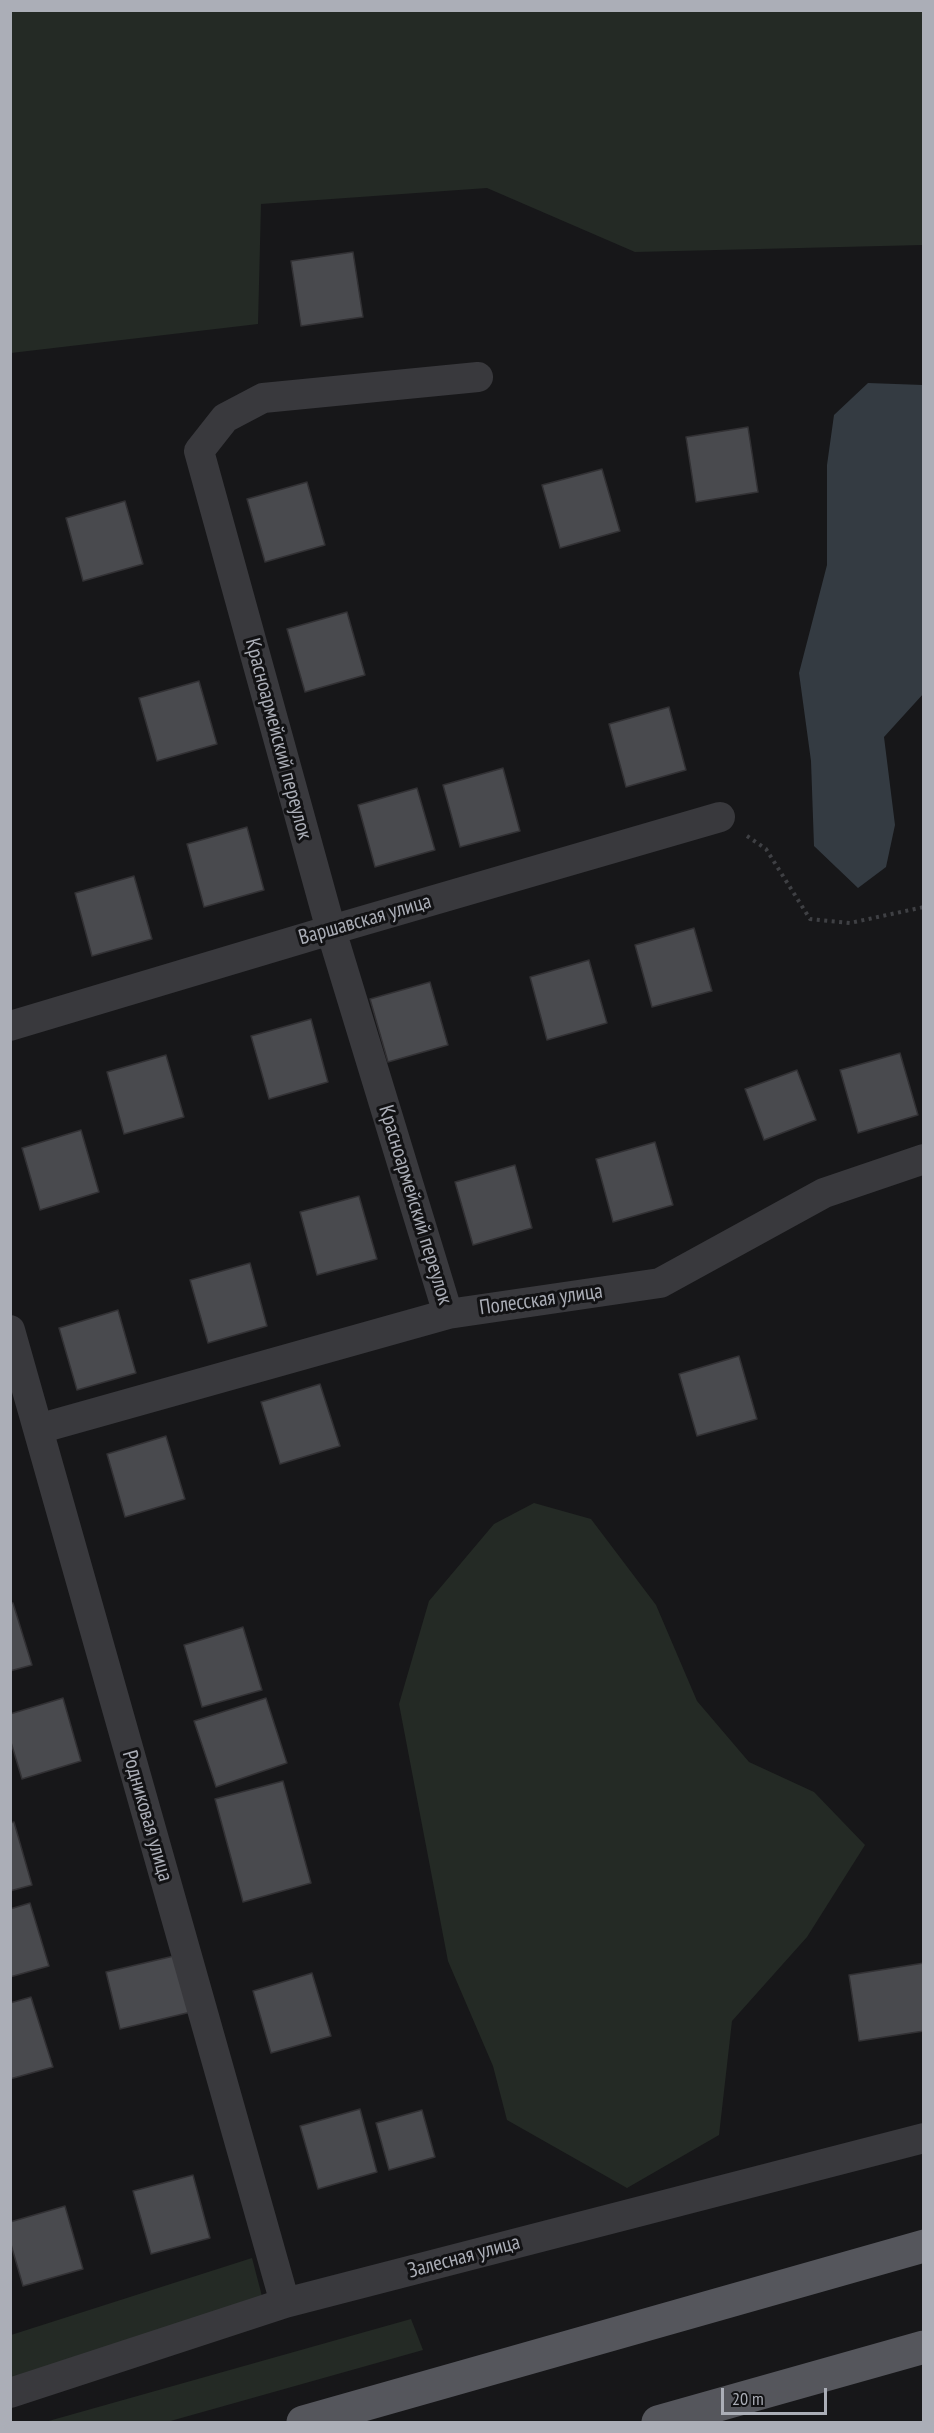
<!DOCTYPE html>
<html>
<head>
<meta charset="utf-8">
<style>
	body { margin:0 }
	#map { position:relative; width:934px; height:2433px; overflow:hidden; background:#171719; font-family:"PT Sans Narrow",sans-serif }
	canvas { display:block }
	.frame { position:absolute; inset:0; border:12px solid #abaeb7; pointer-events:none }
	.scale { position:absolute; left:721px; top:2388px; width:106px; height:27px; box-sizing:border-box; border:3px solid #abaeb7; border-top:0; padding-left:8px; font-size:18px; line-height:21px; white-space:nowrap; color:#abaeb7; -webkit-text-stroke:4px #121214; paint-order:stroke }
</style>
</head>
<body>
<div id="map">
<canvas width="934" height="2433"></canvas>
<div class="frame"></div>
<div class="scale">20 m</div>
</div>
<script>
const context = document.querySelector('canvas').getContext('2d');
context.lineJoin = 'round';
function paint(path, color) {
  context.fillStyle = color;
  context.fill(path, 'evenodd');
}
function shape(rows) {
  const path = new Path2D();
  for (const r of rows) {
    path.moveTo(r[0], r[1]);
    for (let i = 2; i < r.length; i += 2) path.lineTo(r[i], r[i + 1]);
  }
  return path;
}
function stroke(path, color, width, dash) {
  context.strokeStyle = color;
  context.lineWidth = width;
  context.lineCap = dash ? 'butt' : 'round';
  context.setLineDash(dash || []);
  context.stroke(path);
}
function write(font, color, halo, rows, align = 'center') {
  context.font = font + ' "PT Sans Narrow",sans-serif';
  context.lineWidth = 6;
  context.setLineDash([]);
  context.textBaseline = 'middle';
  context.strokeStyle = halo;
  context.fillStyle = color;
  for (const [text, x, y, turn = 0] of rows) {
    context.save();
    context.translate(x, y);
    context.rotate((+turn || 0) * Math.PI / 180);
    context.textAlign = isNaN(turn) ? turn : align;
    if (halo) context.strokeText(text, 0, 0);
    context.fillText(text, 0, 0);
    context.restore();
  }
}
const green = shape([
	[10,11,923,11,923,245,635,252,487,188,261,204,258,324,11,353],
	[534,1503,591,1519,656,1605,697,1701,749,1762,814,1792,865,1845,807,1937,732,2021,719,2135,627,2188,507,2120,493,2066,448,1961,399,1704,429,1601,494,1524],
	[252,2258,264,2304,11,2391,11,2335],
	[411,2319,423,2350,167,2422,45,2422]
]);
const water = shape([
	[868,383,923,385,924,693,884,737,895,825,886,867,858,888,814,846,811,761,799,673,827,565,827,465,834,415]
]);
const building = shape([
	[353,252,363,317,301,326,291,261,353,252],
	[748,427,758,492,696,502,686,437,748,427],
	[602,469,620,531,560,548,542,485,602,469],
	[307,482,325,545,265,562,247,499,307,482],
	[125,501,143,564,83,581,66,518,125,501],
	[347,612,365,675,305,692,287,629,347,612],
	[199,681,217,744,157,761,139,698,199,681],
	[669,707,686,770,626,787,609,724,669,707],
	[503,768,520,831,460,847,443,785,503,768],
	[417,788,435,850,375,867,358,805,417,788],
	[247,827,264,890,204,907,187,844,247,827],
	[134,876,152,939,92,956,75,893,134,876],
	[694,928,712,991,652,1007,635,945,694,928],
	[589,960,607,1023,547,1040,530,977,589,960],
	[430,982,448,1045,388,1062,370,999,430,982],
	[311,1019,328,1082,269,1099,251,1036,311,1019],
	[900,1053,918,1115,858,1133,840,1070,900,1053],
	[166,1055,184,1117,124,1134,107,1072,166,1055],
	[797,1070,816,1120,764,1140,745,1089,797,1070],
	[81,1130,99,1192,40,1210,22,1148,81,1130],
	[655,1142,673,1205,613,1222,596,1159,655,1142],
	[515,1165,532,1228,473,1245,455,1182,515,1165],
	[359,1196,377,1259,317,1275,300,1212,359,1196],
	[250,1263,267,1326,208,1343,190,1280,250,1263],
	[118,1310,136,1373,77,1390,59,1328,118,1310],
	[739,1356,757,1419,697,1436,679,1374,739,1356],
	[320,1384,340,1446,280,1464,261,1402,320,1384],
	[166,1436,185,1499,125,1517,107,1454,166,1436],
	[10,1603,13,1603,32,1665,10,1671,10,1603],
	[243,1627,262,1690,202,1707,184,1645,243,1627],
	[63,1698,81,1761,22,1779,10,1739,10,1714,63,1698],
	[266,1698,287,1763,216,1787,194,1721,266,1698],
	[283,1781,311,1883,243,1902,215,1799,283,1781],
	[14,1822,32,1885,10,1891,10,1823,14,1822],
	[30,1903,49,1966,10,1977,10,1909,30,1903],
	[178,1955,191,2012,120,2029,106,1972,178,1955],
	[924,1963,924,2031,859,2041,849,1975,924,1963],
	[312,1973,331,2036,271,2053,253,1991,312,1973],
	[31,1997,53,2067,10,2079,10,2003,31,1997],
	[360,2109,377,2172,318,2189,300,2126,360,2109],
	[422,2110,435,2157,389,2170,376,2123,422,2110],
	[193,2175,210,2238,151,2254,133,2191,193,2175],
	[65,2206,83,2269,23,2286,10,2241,10,2222,65,2206]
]);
const path = shape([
	[747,836,766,849,810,919,850,923,924,907]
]);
const street = shape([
	[10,1026,331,930,720,817],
	[448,1314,331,930,199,451,225,418,263,398,478,377],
	[10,1330,285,2303],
	[38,1429,448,1314,660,1283,824,1193,924,1159],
	[10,2393,285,2303,924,2138]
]);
const primary = shape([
	[303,2422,924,2246],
	[658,2422,924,2347]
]);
const streetNames = [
	["Красноармейский переулок",278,739,75],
	["Варшавская улица",365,920,-16],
	["Красноармейский переулок",415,1205,73],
	["Полесская улица",541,1300,-8],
	["Родниковая улица",147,1816,74],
	["Залесная улица",464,2257,-15]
];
paint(green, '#242a25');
paint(water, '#343b42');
paint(building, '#494a4e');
stroke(building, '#323134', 1.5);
stroke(path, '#3f4044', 4, [3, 4.5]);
stroke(street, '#39393d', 30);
stroke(primary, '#55565c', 33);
write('21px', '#abaeb7', '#121214', streetNames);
</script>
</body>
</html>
